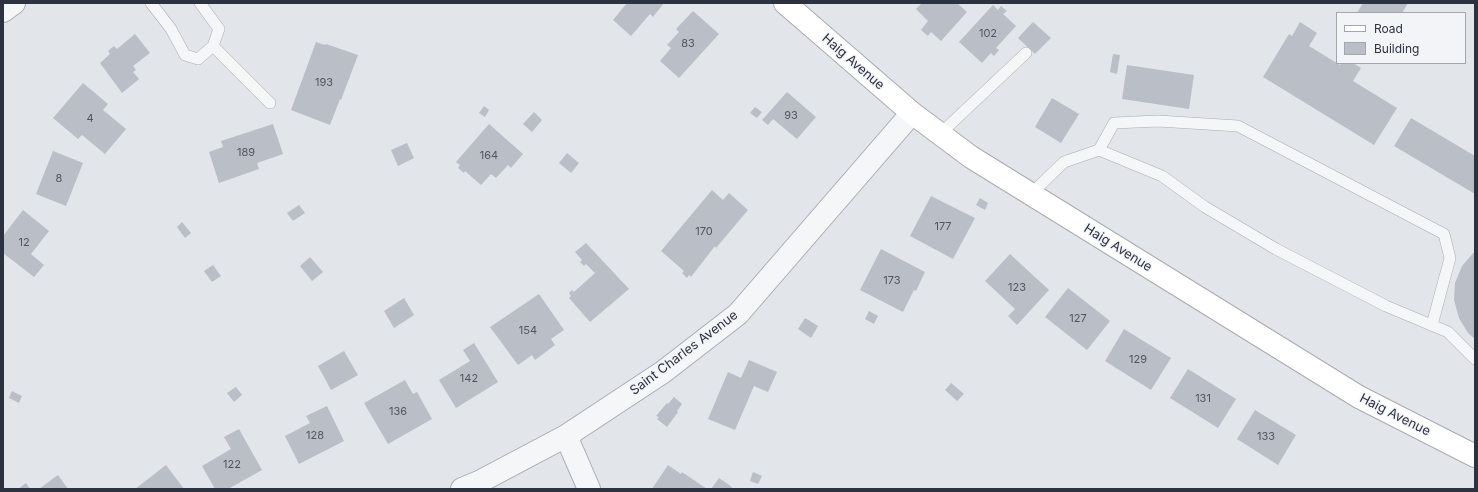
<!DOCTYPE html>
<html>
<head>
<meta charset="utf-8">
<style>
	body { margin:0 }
	#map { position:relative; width:1478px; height:492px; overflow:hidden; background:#e2e5e9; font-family:Inter,sans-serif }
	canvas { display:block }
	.frame { position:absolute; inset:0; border:4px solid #2c3240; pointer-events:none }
	.legend { position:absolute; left:1336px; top:12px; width:130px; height:52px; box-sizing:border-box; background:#f2f4f7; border:1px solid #a3a6ae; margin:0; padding:5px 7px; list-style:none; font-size:12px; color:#2c3240 }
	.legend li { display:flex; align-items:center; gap:8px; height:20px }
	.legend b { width:20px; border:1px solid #a3a6ae }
</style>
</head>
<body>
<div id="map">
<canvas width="1478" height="492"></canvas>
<div class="frame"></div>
<ul class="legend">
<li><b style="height:5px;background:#fff"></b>Road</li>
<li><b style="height:11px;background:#babec6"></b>Building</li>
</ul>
</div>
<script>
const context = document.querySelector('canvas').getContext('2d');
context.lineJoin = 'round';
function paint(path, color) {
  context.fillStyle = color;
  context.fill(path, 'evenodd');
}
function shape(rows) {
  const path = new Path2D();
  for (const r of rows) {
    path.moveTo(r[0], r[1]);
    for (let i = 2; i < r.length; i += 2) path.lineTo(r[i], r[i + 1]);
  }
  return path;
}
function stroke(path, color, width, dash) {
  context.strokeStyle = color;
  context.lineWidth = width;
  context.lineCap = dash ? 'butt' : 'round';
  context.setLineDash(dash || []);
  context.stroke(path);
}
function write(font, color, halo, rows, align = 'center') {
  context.font = font + ' Inter,sans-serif';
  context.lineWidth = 3;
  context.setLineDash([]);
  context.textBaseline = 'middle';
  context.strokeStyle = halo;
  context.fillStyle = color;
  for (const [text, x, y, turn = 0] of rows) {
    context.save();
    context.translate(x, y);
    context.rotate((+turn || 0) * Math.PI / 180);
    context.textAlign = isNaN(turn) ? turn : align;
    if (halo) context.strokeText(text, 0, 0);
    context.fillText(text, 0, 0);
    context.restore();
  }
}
const building = shape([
	[627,3,664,3,653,17,650,14,631,36,613,20],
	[922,3,957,3,967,12,941,41,931,32,928,36,921,30,928,21,916,9],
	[1363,3,1408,3,1402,13,1357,13],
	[993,5,998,10,1001,6,1007,11,1003,14,1016,26,996,48,999,50,994,56,991,53,982,63,959,42],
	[693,11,719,34,679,78,660,61,671,48,667,45,679,32,676,29],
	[1033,22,1051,38,1035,54,1018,38],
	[1300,22,1317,33,1309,46,1340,65,1341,63,1353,63,1361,68,1353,81,1397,108,1374,145,1263,77,1289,34,1292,36],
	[135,34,150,53,133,66,136,70,133,72,139,79,122,93,100,63,110,54,108,51,114,46,117,49],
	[316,42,325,45,326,44,358,55,341,100,340,99,330,125,291,110],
	[1113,54,1120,55,1117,74,1110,72],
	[1127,65,1194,75,1189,109,1122,99],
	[83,83,108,104,103,110,126,129,105,154,82,135,78,139,53,118],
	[787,92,816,117,797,139,773,119,768,125,762,120],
	[1052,98,1079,114,1061,143,1035,127],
	[484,106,489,110,485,117,479,113],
	[755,107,762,112,757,118,750,113],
	[534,112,542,120,532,132,523,124],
	[1411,118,1475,156,1475,194,1394,146],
	[273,124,283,154,257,163,259,169,219,183,209,152,223,147,221,141],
	[489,124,523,154,511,168,508,165,496,178,491,174,481,185,465,171,464,173,458,168,460,165,456,162],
	[407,143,414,158,398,166,391,150],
	[53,151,83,163,66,206,36,194],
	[567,153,579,163,571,173,559,163],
	[712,190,723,200,729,193,748,210,716,248,715,246,691,277,689,275,687,278,682,273,684,271,661,251],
	[931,196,975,218,953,259,910,236],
	[980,198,988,203,985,210,976,205],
	[299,205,305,213,293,221,287,213],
	[23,210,49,231,31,254,44,265,34,277,3,253,3,236],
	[182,222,191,233,185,238,177,227],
	[586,243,629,289,590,322,569,298,571,296,569,293,572,290,574,292,595,273,586,264,584,266,580,262,582,260,575,252],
	[881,249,925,272,916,291,914,290,903,312,860,290],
	[1475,251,1475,339,1468,333,1459,318,1454,300,1455,283,1462,266],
	[1010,254,1049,290,1017,325,1008,316,1015,309,985,281],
	[310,257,323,272,312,281,300,266],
	[213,265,221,276,212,282,204,271],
	[1068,288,1110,321,1087,350,1045,317],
	[539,294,564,330,551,339,555,345,535,360,532,355,518,365,490,327],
	[404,298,414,315,394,328,384,311],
	[869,311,878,316,874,324,865,319],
	[805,318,818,326,811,338,798,329],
	[1124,329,1171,358,1151,390,1105,361],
	[474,343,498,382,456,408,439,380,470,361,463,350],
	[344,351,358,375,331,390,318,366],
	[749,360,777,372,768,392,754,386,735,430,708,419,728,372,741,378],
	[1188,369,1236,399,1218,428,1170,398],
	[405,380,413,394,417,392,432,419,388,444,364,403],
	[951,383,964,394,957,401,945,390],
	[236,387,242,395,234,402,227,393],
	[12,391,22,396,19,403,9,398],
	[674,397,682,404,677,411,678,412,667,427,657,419,659,417,656,416,667,403,668,404],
	[327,406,344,441,299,464,285,436,310,423,306,416],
	[1255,410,1296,435,1278,465,1237,439],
	[239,429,262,470,228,489,215,489,202,466,231,449,224,437],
	[166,465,184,489,135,489],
	[668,465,681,474,682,472,707,489,652,489],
	[753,472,762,476,758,484,750,481],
	[58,475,68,489,39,489],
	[719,478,732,487,731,489,711,489],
	[26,483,30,489,18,489]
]);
const lane = shape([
	[151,3,171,29,185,55,198,59,213,46,219,29,200,3],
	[213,46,270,103],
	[940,134,1026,53],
	[1099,150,1114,123,1158,121,1238,126,1444,234,1450,258,1432,325],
	[1031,194,1064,162,1099,150,1162,176,1205,207,1276,249,1386,306,1448,332,1475,359]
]);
const street = shape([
	[3,11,14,3],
	[566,436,589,489],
	[462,489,479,482,566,436,663,372,738,314,912,113]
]);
const secondary = shape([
	[785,3,912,113,971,157,1359,397,1475,456]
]);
const numberNames = [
	["102",988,34],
	["83",688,44],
	["193",324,83],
	["93",791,116],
	["4",90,119],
	["189",246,153],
	["164",489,156],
	["8",59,179],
	["177",943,227],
	["170",704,232],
	["12",24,243],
	["173",892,281],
	["123",1017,288],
	["127",1078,319],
	["154",528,331],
	["129",1138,360],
	["142",469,379],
	["131",1203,399],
	["136",398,412],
	["128",315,436],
	["133",1266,437],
	["122",232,465]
];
const streetNames = [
	["Haig Avenue",853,62,41],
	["Haig Avenue",1118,248,32],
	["Saint Charles Avenue",684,353,-37],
	["Haig Avenue",1395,415,27]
];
paint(building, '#babec6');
stroke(lane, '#a8acb3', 12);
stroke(street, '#a8acb3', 24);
stroke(secondary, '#a8acb3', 24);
stroke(lane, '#f5f6f8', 11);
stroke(street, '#f5f6f8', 22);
stroke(secondary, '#fff', 22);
write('11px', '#505562', null, numberNames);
write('13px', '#2c3240', '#f2f4f7', streetNames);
</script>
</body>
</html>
